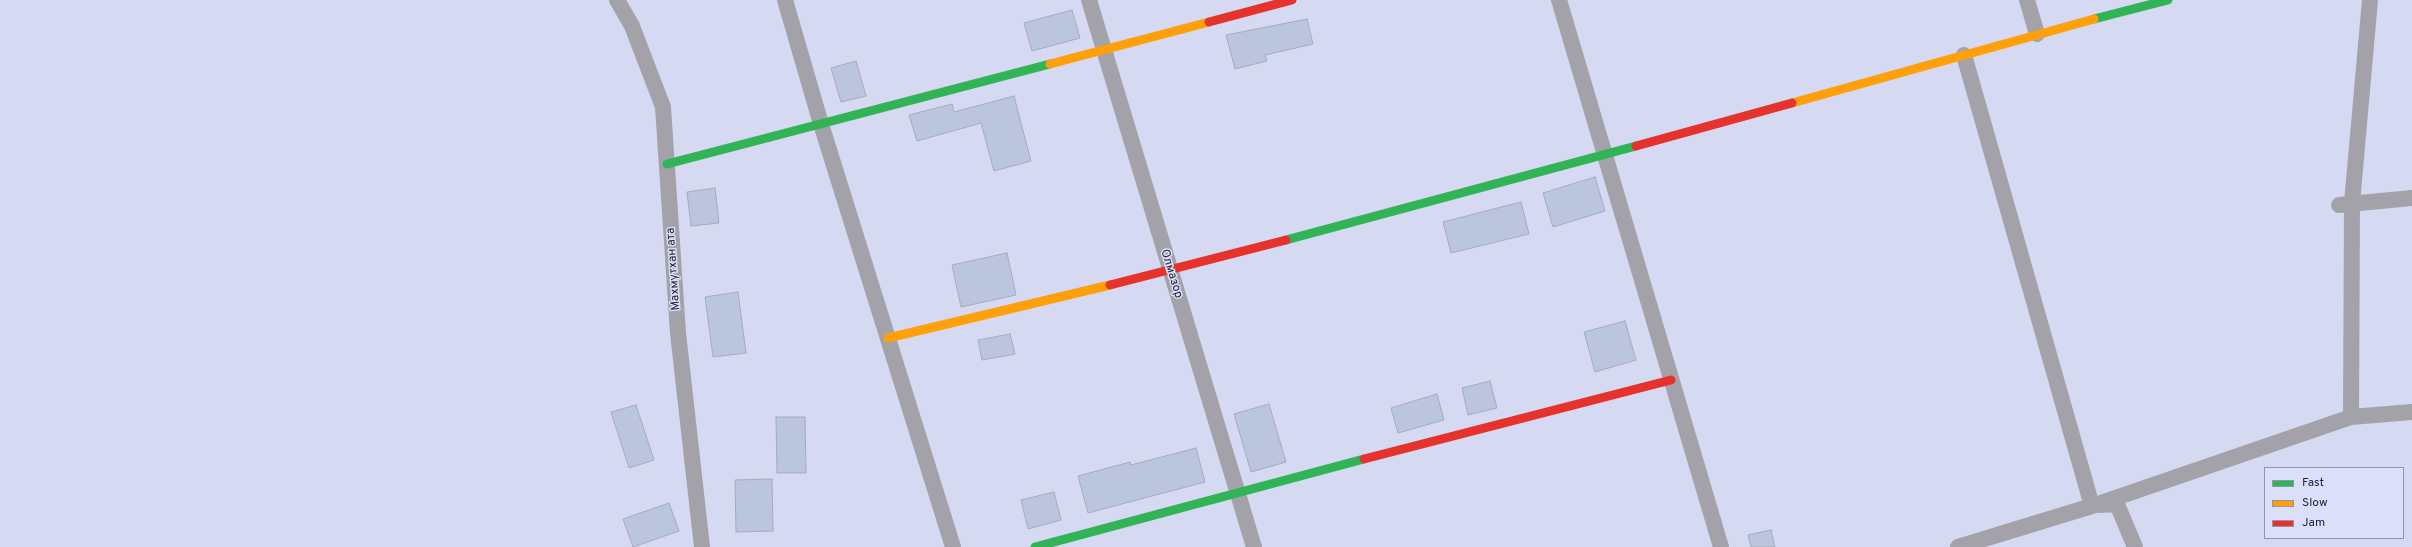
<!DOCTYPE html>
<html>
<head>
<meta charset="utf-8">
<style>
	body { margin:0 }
	#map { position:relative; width:2412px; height:547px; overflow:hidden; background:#d6d9f2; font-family:Overpass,sans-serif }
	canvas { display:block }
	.legend { position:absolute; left:2264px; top:467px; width:140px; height:72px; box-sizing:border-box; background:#dbdffa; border:1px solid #9194ab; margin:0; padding:5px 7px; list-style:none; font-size:12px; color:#222434 }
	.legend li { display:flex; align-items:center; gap:8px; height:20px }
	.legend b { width:20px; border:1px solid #9194ab }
</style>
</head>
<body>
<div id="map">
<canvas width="2412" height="547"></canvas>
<ul class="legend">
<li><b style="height:5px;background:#30b455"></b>Fast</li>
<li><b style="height:5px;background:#ff9f0a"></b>Slow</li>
<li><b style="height:5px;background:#e5322d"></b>Jam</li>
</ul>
</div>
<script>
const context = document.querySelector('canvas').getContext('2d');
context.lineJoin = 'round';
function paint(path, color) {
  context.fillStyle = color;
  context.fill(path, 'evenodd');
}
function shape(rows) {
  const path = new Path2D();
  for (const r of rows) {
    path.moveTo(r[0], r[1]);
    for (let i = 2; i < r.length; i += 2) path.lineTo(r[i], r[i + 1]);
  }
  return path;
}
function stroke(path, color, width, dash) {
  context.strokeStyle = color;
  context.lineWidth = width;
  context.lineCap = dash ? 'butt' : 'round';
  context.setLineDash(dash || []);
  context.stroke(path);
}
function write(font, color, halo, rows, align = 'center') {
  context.font = font + ' Overpass,sans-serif';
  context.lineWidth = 3;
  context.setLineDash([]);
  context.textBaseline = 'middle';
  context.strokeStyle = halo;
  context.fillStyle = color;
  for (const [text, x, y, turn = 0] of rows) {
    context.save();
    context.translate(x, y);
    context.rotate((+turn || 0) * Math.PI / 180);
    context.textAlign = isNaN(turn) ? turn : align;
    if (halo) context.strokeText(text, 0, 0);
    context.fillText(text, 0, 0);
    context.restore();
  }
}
const building = shape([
	[1072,10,1080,38,1032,51,1024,23,1072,10],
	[1307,19,1313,44,1265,55,1267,61,1235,69,1226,35,1307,19],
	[856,61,866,96,841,102,831,68,856,61],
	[1014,96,1031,161,994,171,981,123,917,141,909,115,952,104,954,112,1014,96],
	[1595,177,1605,211,1553,227,1543,193,1595,177],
	[715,188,719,223,691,226,687,192,715,188],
	[1521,202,1529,234,1451,253,1443,222,1521,202],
	[1007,253,1016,295,961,307,952,265,1007,253],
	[738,292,746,353,713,357,705,297,738,292],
	[1625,321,1636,360,1595,372,1584,332,1625,321],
	[1010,334,1015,354,982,360,978,340,1010,334],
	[1490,381,1497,408,1468,415,1462,388,1490,381],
	[1437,394,1444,420,1398,433,1391,408,1437,394],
	[1269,404,1286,462,1251,472,1234,414,1269,404],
	[636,405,654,460,629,468,611,412,636,405],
	[776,417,805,417,806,473,777,473,776,417],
	[1196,448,1205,482,1088,513,1078,476,1130,462,1131,465,1196,448],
	[772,479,773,531,736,532,735,480,772,479],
	[1054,492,1061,520,1028,529,1021,500,1054,492],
	[669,503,679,531,633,547,623,519,669,503],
	[1771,530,1775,547,1751,547,1748,535,1771,530]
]);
const street = shape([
	[617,0,632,26,663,107,678,333,702,547],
	[785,0,821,124,953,547],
	[1089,0,1254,547],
	[1559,0,1721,547],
	[2027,0,2037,34],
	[1964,55,2092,506],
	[2339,205,2412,198],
	[2351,417,2352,203,2370,0],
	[2099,505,2117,504,2135,547],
	[1958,547,2092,506,2351,417,2412,412]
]);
const fast = shape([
	[2094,19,2168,0],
	[667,164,1050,64],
	[1286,240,1636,146],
	[1035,547,1364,459]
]);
const slow = shape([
	[1050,64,1209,22],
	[1792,103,2094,19],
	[888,338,1110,285]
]);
const jam = shape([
	[1209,22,1292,0],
	[1636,146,1792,103],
	[1110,285,1286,240],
	[1364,459,1671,380]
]);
const streetNames = [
	["Махмутхан ата",674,269,-94],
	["Олмазор",1171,274,73]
];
paint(building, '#bbc5de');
stroke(building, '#a5abbd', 1);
stroke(street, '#a4a2a9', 16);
stroke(fast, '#30b455', 9);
stroke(slow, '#ff9f0a', 9);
stroke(jam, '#e5322d', 9);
write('12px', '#222434', '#dbdffa', streetNames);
</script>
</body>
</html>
